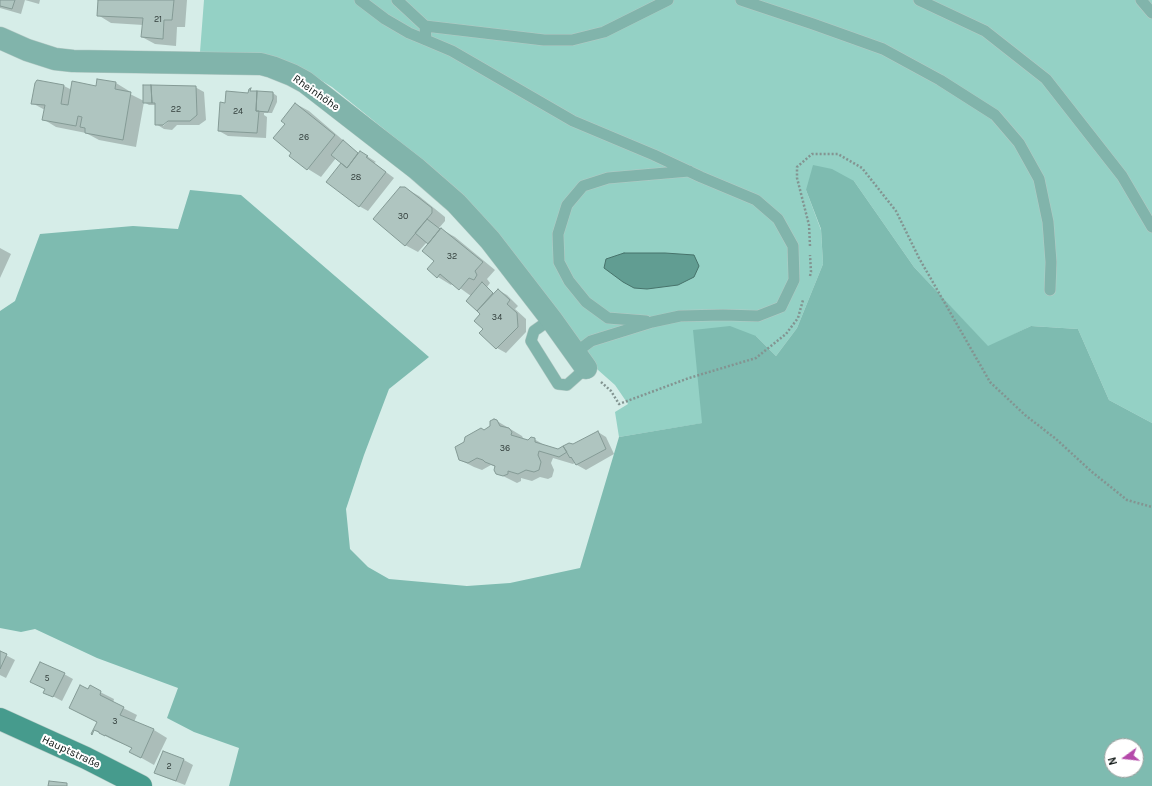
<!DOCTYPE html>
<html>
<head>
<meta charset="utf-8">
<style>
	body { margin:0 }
	#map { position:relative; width:1152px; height:786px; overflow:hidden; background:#d6ede8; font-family:Karla,sans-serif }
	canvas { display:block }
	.north { position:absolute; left:1104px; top:738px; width:40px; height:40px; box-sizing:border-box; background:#fff; border:1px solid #9da09f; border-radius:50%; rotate:255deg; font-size:11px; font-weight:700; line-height:16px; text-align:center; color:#09110f }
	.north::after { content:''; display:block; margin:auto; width:14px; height:18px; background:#b54aaa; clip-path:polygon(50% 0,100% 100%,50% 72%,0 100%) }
</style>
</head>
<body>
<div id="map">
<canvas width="1152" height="786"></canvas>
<div class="north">N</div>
</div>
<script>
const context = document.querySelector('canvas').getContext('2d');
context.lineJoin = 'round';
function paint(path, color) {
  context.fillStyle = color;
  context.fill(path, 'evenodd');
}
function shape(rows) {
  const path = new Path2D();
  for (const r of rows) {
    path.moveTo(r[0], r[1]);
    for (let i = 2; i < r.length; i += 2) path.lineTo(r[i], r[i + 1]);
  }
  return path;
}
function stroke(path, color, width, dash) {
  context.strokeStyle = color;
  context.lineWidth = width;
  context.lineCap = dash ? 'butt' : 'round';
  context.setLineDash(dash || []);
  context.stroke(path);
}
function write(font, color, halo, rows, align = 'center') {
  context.font = font + ' Karla,sans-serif';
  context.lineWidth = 4;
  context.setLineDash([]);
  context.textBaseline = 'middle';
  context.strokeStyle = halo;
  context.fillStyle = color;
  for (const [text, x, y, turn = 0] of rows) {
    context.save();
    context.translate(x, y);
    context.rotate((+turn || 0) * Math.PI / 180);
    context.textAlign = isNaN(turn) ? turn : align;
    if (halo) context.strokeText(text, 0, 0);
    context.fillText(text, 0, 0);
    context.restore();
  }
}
const green = shape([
	[204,0,1152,0,1152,423,1109,400,1078,329,1031,326,988,347,914,267,854,181,806,190,821,230,823,264,797,328,776,356,756,336,703,423,619,437,615,412,628,404,615,385,589,362,504,243,443,177,332,87,314,76,264,54,200,52]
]);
const forest = shape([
	[813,165,832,169,854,181,914,267,988,346,1031,326,1078,329,1109,400,1152,423,1152,786,229,786,239,748,194,732,167,718,178,688,97,658,35,629,21,632,0,628,0,311,15,301,40,234,133,226,178,229,190,190,241,195,429,357,389,389,364,455,346,509,350,549,368,567,389,579,467,586,510,583,580,568,619,437,702,423,693,330,730,326,756,336,776,356,797,328,823,264,821,229,806,190],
	[1112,746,1136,746,1136,770,1112,770]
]);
const water = shape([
	[624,253,665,253,694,255,699,266,694,277,678,285,647,289,634,288,623,282,604,268,606,259,624,253]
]);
const shadow = shape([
	[0,0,40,0,39,4,25,0,21,14,0,8],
	[99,0,187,0,185,27,177,27,176,46,155,44,142,37,143,25,111,23,98,15],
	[38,81,64,86,72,90,116,83,129,91,128,93,144,101,195,87,204,92,206,120,199,125,177,125,172,130,164,129,156,124,156,105,149,105,144,102,136,147,99,140,86,133,56,127,43,119,45,110,32,103],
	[172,118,163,126,163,124],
	[273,93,277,96,277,102,272,113,264,113,264,115,267,117,266,138,228,136,219,131,226,104,249,94],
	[296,104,309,111,359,154,361,152,376,162,374,163,394,178,368,211,359,206,342,163,336,158,321,177,308,169,290,156,293,153,286,124],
	[405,188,419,196,445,217,445,221,439,228,455,237,495,270,487,279,490,283,487,287,494,294,498,290,507,295,518,306,515,309,526,319,526,332,506,353,497,348,484,329,481,313,467,300,471,296,453,283,451,285,438,277,428,269,435,261,429,244,427,242,418,252,405,245],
	[0,248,11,254,0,278],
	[497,421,522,436,524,440,528,441,534,439,546,446,558,450,573,445,598,432,606,437,614,454,586,470,577,465,576,462,573,464,553,458,551,463,554,470,552,477,548,479,540,477,532,481,521,478,521,481,517,483,497,473,496,467,491,465,482,470,474,467,460,460,484,431],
	[0,652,15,660,6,678,0,675],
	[64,674,73,679,62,701,45,692],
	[90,687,114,699,113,703,137,715,134,722,154,730,167,738,154,765,131,752,133,748,113,740,100,733,97,722,70,708,88,691],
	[163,752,184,760,193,765,185,785,164,777,155,772]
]);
const building = shape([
	[0,0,15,0,12,9,0,6,0,0],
	[98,0,174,0,172,20,164,20,163,39,141,37,143,18,97,16,98,0],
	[97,79,116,82,115,89,131,92,123,140,85,133,85,128,80,127,82,117,78,116,76,126,42,120,45,105,31,104,35,83,37,80,64,85,61,104,68,105,72,81,96,86,97,79],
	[143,85,151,85,152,103,143,103,143,85],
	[151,85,196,86,197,115,190,121,168,121,163,125,155,125,155,103,152,103,151,85],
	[251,88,250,91,257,91,256,111,259,111,257,133,218,131,220,102,225,103,226,91,248,93,249,89,251,88],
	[257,91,273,92,273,99,268,112,256,111,257,91],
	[295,103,335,135,307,170,289,156,291,153,273,138,285,124,281,121,295,103],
	[343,140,358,153,347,168,331,155,343,140],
	[360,151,368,156,366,157,386,172,359,207,326,182,341,163,347,168,360,151],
	[400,187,405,187,432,208,432,213,405,246,373,219,400,187],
	[427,219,440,229,428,244,415,233,427,219],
	[441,228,483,262,475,271,477,275,474,280,469,278,459,290,440,274,437,278,427,269,434,261,422,251,441,228],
	[482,282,493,293,477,311,466,301,482,282],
	[498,289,510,300,507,304,517,313,518,327,496,349,479,333,483,329,474,321,480,314,477,311,498,289],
	[494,419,497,420,500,426,509,428,512,432,511,435,528,440,531,437,535,438,535,442,558,449,563,446,567,452,559,457,539,451,538,455,541,462,539,470,534,472,526,470,518,474,508,471,508,474,503,476,496,474,494,470,495,466,485,462,483,460,477,458,468,463,459,460,455,447,464,442,465,437,481,428,484,430,490,426,490,421,494,419],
	[598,431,606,449,576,465,571,457,570,458,563,446,569,443,573,444,598,431],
	[0,651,7,654,0,669,0,651],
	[40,662,65,673,53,697,43,693,45,689,30,682,40,662],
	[80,685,88,689,90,685,101,691,100,695,124,707,120,715,154,729,141,758,129,752,132,748,105,735,105,736,99,733,99,732,94,730,92,735,91,734,97,722,69,708,80,685],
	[163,751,184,759,176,781,154,773,163,751],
	[49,781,67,783,67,786,48,786,49,781]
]);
const path = shape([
	[810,246,809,225,797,178,797,167,812,154,838,154,862,168,896,211,919,258,990,382,1025,415,1056,439,1092,472,1127,500,1152,507],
	[810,276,811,272,810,255],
	[601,382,611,391,619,404,689,378,756,358,786,334,798,318,803,300]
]);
const lane = shape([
	[360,0,385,19,409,33,426,40],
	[397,0,425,26,426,40,452,51,573,121,654,155,701,177,756,200,778,219,793,246,794,280,781,307,758,316,723,315,680,316,652,322,591,341,575,353],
	[741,0,813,24,883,49,940,80,995,115,1019,143,1039,179,1048,222,1051,262,1050,290],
	[919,0,985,31,1046,79,1122,176,1152,227],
	[1141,0,1152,13],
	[425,26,544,40,572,40,604,32,668,0],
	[551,319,534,331,531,341,558,384,567,385,586,368],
	[646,321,608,318,586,302,569,281,559,262,558,234,567,205,583,186,608,178,689,171]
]);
const street = shape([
	[0,38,27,50,55,59,73,61,261,64,272,67,292,75,305,82,417,169,456,203,490,240,551,319,586,368]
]);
const secondary = shape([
	[0,719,86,758,141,786]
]);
const numberNames = [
	["21",158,19],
	["22",176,109],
	["24",238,111],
	["26",304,137],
	["28",356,177],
	["30",403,216],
	["32",452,256],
	["34",497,317],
	["36",505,448],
	["5",47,678],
	["3",115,721],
	["2",169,766]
];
const streetNames = [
	["Rheinhöhe",316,93,35],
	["Hauptstraße",71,752,25]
];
paint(green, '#94d1c5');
paint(forest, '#7ebbb0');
paint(water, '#619d92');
stroke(water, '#47736b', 1);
paint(shadow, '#0003');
paint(building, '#afc5c0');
stroke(building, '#849a95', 1);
stroke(lane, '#b5cac5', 12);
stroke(street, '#b5cac5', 23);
stroke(secondary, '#b5cac5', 23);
stroke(path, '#839491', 2.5, [2, 2]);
stroke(lane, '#81b4ab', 11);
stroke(street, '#81b4ab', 22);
stroke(secondary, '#469b8d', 22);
write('9px', '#323e3b', null, numberNames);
write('11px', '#09110f', '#fff', streetNames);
</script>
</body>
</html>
